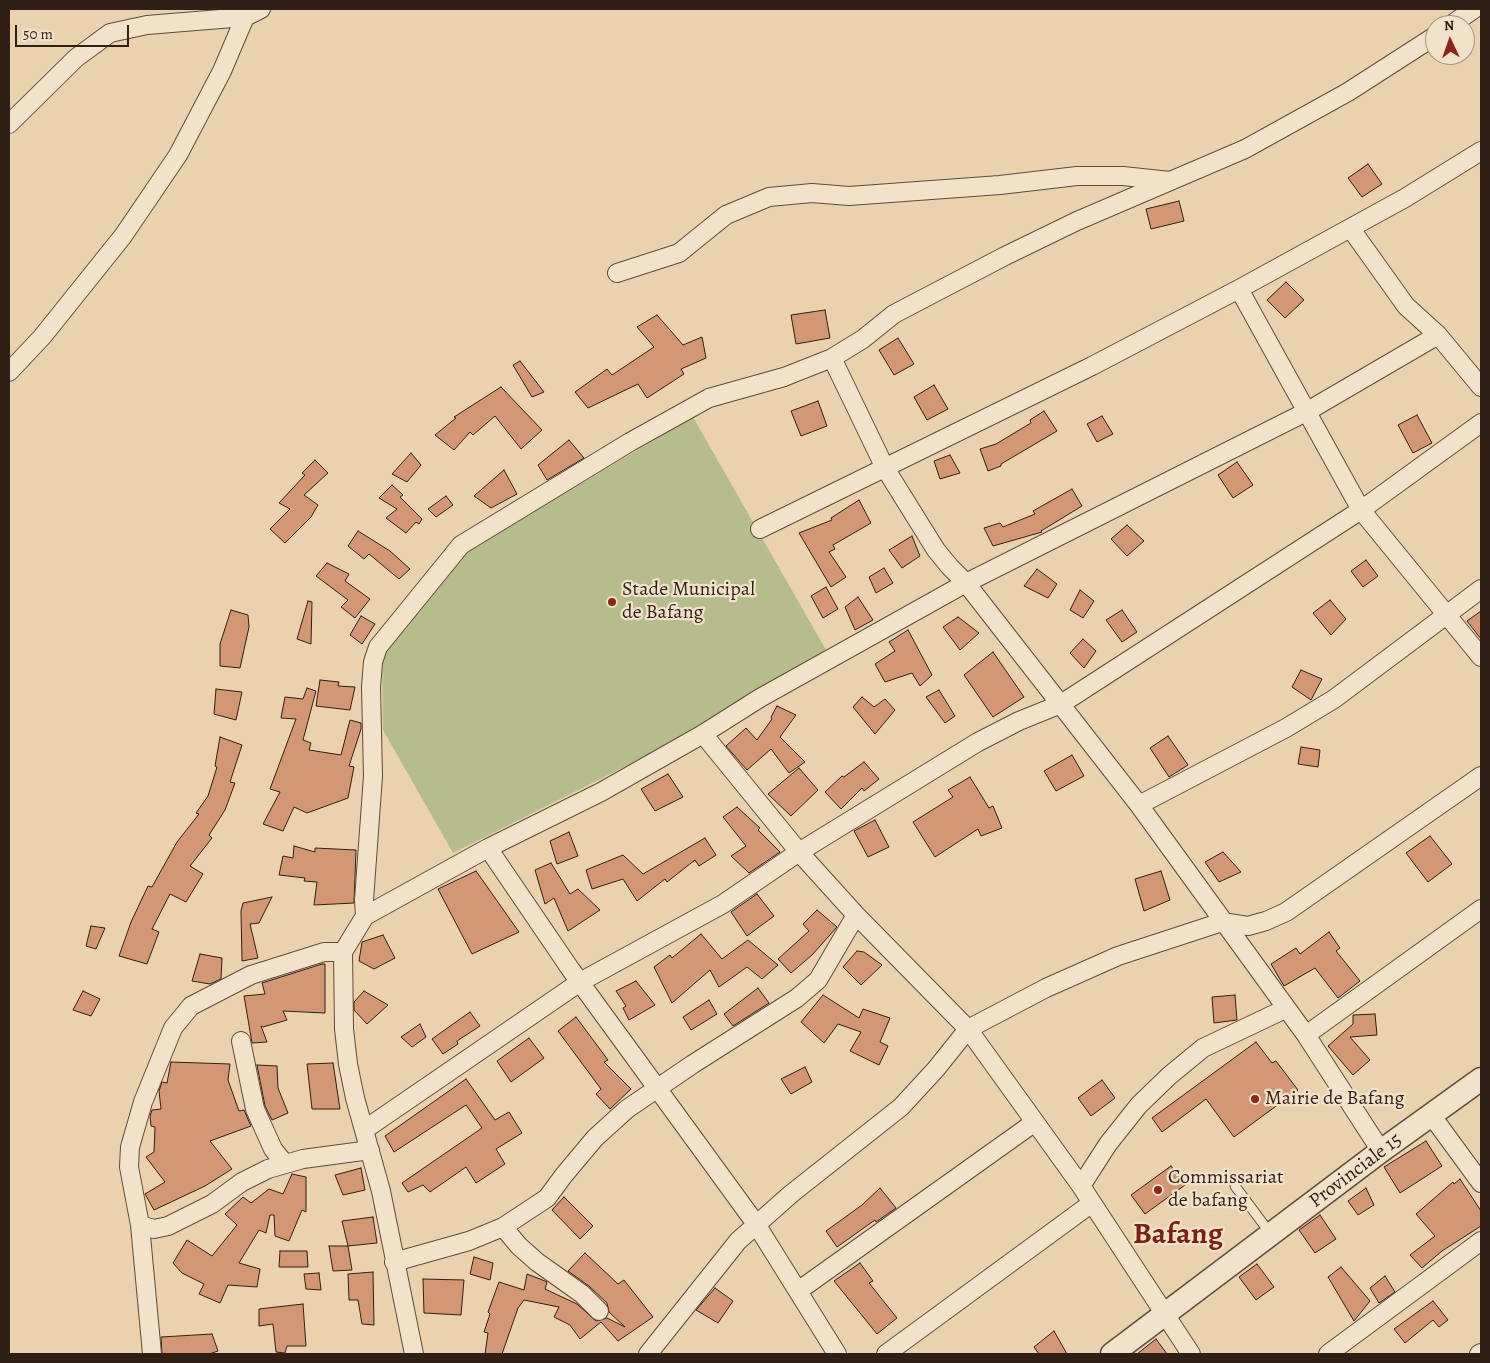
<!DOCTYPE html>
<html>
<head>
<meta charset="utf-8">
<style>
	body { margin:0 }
	#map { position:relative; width:1490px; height:1363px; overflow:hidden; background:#ebd2ae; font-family:Alegreya,serif }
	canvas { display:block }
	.frame { position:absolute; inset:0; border:10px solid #2f1f15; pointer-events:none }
	.north { position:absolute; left:1425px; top:15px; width:50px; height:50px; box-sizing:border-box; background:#f2e2ca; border:1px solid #a49482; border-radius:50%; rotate:357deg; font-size:14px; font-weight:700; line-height:20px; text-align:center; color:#2f1f15 }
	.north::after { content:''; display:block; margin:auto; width:18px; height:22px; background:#8f2418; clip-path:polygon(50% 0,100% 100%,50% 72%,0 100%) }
	.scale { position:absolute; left:15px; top:25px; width:114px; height:22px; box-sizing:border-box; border:2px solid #2f1f15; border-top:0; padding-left:6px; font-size:15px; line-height:18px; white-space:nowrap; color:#2f1f15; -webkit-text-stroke:4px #f2e2ca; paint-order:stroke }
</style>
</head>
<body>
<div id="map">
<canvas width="1490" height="1363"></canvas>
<div class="frame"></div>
<div class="north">N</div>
<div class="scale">50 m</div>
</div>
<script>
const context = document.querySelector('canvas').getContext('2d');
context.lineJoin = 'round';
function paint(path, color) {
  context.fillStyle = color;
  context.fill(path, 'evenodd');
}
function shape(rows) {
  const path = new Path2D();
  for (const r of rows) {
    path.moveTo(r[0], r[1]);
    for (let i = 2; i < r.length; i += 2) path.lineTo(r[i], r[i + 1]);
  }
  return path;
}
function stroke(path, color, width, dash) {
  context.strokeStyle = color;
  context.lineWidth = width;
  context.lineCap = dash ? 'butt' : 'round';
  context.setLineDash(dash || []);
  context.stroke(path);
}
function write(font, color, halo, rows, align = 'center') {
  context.font = font + ' Alegreya,serif';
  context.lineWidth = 4.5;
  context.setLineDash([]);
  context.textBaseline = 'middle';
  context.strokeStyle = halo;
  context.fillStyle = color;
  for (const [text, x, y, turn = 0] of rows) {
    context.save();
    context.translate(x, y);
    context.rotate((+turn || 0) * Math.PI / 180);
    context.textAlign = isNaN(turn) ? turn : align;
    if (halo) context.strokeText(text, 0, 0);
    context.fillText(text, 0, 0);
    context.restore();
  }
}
const green = shape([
	[693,417,826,650,642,758,453,853,383,730,382,657,465,553]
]);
const building = shape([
	[1368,164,1382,184,1362,197,1348,178,1368,164],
	[1179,201,1184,221,1151,229,1146,209,1179,201],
	[1286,282,1304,300,1285,318,1267,300,1286,282],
	[825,310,830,338,796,344,791,315,825,310],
	[657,315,683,345,702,337,706,358,681,369,684,374,647,398,638,384,588,408,575,392,607,369,612,375,654,347,637,327,657,315],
	[898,338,914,364,894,375,879,350,898,338],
	[520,361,544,392,532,397,513,365,520,361],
	[934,385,948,409,927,420,914,397,934,385],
	[501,387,542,430,521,449,495,416,473,435,470,432,454,450,435,435,456,418,454,417,501,387],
	[818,401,827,426,801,436,791,411,818,401],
	[1044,411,1057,431,1001,464,1001,466,988,471,980,449,996,444,1031,423,1030,420,1044,411],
	[1417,415,1432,443,1413,453,1398,425,1417,415],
	[1102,416,1113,434,1097,442,1087,424,1102,416],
	[569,440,584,458,547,480,538,465,569,440],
	[411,453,421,465,407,482,392,474,411,453],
	[950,455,960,473,940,479,934,461,950,455],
	[315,460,328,473,304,495,318,505,311,517,285,543,270,529,290,509,279,503,305,475,302,473,315,460],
	[1237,462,1253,485,1233,498,1218,475,1237,462],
	[504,470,517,494,491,508,474,496,504,470],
	[392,485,403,495,400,497,422,519,419,524,416,522,406,533,386,518,397,509,379,498,392,485],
	[1072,489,1082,506,1041,531,1042,532,993,546,984,528,1000,523,1003,527,1035,514,1033,511,1072,489],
	[446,496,453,505,436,517,428,509,446,496],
	[859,500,871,523,833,545,835,549,829,552,846,577,831,587,799,533,832,520,831,518,859,500],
	[1127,525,1144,541,1127,556,1111,539,1127,525],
	[358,531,390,551,410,569,399,579,369,554,364,559,348,546,358,531],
	[912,536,920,556,902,568,889,550,912,536],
	[1366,560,1378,576,1363,587,1351,571,1366,560],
	[327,563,349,574,345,581,370,599,355,618,341,607,348,600,316,576,327,563],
	[884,568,893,583,876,593,869,577,884,568],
	[1037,569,1057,584,1048,598,1024,586,1037,569],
	[826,587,838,609,823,618,811,596,826,587],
	[1080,590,1094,601,1083,618,1070,610,1080,590],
	[858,597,873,620,855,630,845,607,858,597],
	[1330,600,1346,619,1331,635,1313,613,1330,600],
	[308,601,312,602,311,644,297,639,308,601],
	[231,610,248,615,249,627,240,668,220,666,220,644,231,610],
	[1122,610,1137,632,1122,642,1106,620,1122,610],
	[1481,611,1481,639,1467,621,1481,611],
	[361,616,375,624,362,644,350,635,361,616],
	[958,617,979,633,960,650,943,627,958,617],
	[908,630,932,675,920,686,912,673,885,682,875,664,895,651,889,642,908,630],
	[1083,639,1096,651,1084,668,1070,653,1083,639],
	[993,652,1024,697,993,717,964,675,993,652],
	[1301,670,1322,679,1311,700,1292,687,1301,670],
	[320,680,339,682,338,686,355,687,350,710,316,706,320,680],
	[307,688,316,691,303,740,311,743,309,750,341,755,350,720,361,723,361,729,349,766,354,767,348,798,307,813,294,807,283,831,263,824,280,792,270,789,296,719,281,718,285,697,303,699,307,688],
	[216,689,242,692,236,720,214,714,216,689],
	[939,690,955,716,945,723,926,697,939,690],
	[862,697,874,707,885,699,895,710,875,734,853,707,862,697],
	[777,706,796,715,780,737,805,762,789,773,771,749,747,770,726,746,746,728,757,740,772,719,771,717,777,706],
	[1168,736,1188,765,1169,777,1150,748,1168,736],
	[220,737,242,745,230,782,235,783,225,810,209,835,212,838,190,866,203,874,186,902,170,894,152,929,159,932,147,964,119,956,131,922,148,886,152,887,177,842,199,814,196,813,208,796,217,767,215,766,220,737],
	[1301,747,1320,750,1318,767,1298,764,1301,747],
	[1072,755,1084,776,1056,791,1044,771,1072,755],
	[864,762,879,779,864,791,862,788,841,809,825,792,842,776,844,777,864,762],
	[799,768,818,790,791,816,768,794,799,768],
	[668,774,683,797,655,811,641,789,668,774],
	[970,777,989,808,993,806,1002,828,981,836,978,829,935,857,913,822,953,797,948,790,970,777],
	[737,807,760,828,758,830,780,852,749,873,731,856,746,846,723,817,737,807],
	[875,820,889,847,868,857,854,831,875,820],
	[569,832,578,856,557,864,550,841,569,832],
	[1430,836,1452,864,1428,882,1406,853,1430,836],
	[705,838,716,855,699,866,695,860,667,882,665,879,637,901,623,879,592,889,586,870,623,855,643,874,705,838],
	[294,846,315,852,315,848,356,850,354,903,314,905,317,882,304,881,305,878,279,875,283,856,293,858,294,846],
	[1223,852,1241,872,1219,882,1205,862,1223,852],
	[551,863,570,894,578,889,600,910,568,931,554,898,545,904,535,870,551,863],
	[476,871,519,932,472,954,438,889,476,871],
	[1161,871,1170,900,1144,911,1135,879,1161,871],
	[757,894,774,916,747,936,731,912,757,894],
	[272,897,259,923,250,924,258,958,242,961,241,911,243,903,272,897],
	[817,910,837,927,812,955,791,973,778,959,809,931,803,924,817,910],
	[91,926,105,928,96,949,86,946,91,926],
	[1329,932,1340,948,1336,951,1360,981,1338,998,1315,968,1284,986,1271,964,1296,948,1300,954,1329,932],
	[701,934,722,959,748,940,778,965,762,979,747,967,719,987,710,970,672,1003,654,967,670,955,672,958,701,934],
	[383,935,395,958,374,969,359,961,362,942,383,935],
	[857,951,864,952,882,965,861,985,843,967,857,951],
	[200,954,222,958,221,979,210,984,192,981,200,954],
	[322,964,325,964,325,1013,283,1011,287,1020,263,1027,261,1026,267,1042,252,1043,244,996,265,994,262,983,322,964],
	[636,981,655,1005,629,1020,623,1008,626,1006,616,991,636,981],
	[758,988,769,1003,733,1026,724,1014,758,988],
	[83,991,100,999,91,1016,73,1010,83,991],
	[364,991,388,1005,367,1024,354,1010,354,1002,364,991],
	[823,995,859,1018,863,1009,890,1018,880,1042,888,1046,879,1065,850,1051,861,1032,838,1024,824,1043,801,1022,823,995],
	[1235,995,1237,1020,1214,1023,1212,997,1235,995],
	[709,1000,717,1014,691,1030,683,1017,709,1000],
	[470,1012,480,1026,457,1041,458,1044,443,1054,432,1039,470,1012],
	[1375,1014,1377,1035,1350,1037,1370,1060,1353,1075,1328,1046,1353,1024,1353,1015,1375,1014],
	[576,1017,608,1060,604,1062,631,1089,610,1109,596,1094,601,1089,558,1031,576,1017],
	[420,1024,426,1037,412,1047,401,1037,420,1024],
	[529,1038,544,1058,511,1082,497,1061,529,1038],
	[1256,1042,1272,1063,1276,1061,1298,1090,1234,1137,1206,1099,1162,1132,1152,1118,1256,1042],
	[171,1062,230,1064,228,1080,239,1111,244,1110,251,1126,210,1141,232,1169,205,1186,154,1210,145,1194,165,1182,146,1157,154,1152,155,1127,151,1126,150,1116,152,1110,161,1109,159,1091,162,1082,167,1083,171,1062],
	[333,1063,340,1109,312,1109,307,1064,333,1063],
	[257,1065,277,1066,278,1088,288,1113,272,1120,265,1106,257,1065],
	[805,1067,812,1082,791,1094,781,1079,805,1067],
	[466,1079,495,1120,509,1112,522,1133,496,1149,505,1164,476,1183,466,1167,430,1192,423,1185,408,1192,402,1183,482,1128,466,1105,394,1152,385,1136,466,1079],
	[1102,1080,1115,1098,1091,1116,1078,1098,1102,1080],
	[1426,1141,1442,1166,1400,1193,1384,1167,1426,1141],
	[1171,1166,1185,1185,1145,1214,1131,1195,1171,1166],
	[361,1168,365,1190,343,1195,335,1175,361,1168],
	[292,1174,306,1177,306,1212,302,1210,289,1241,275,1236,274,1215,270,1215,266,1233,259,1230,239,1263,260,1269,257,1287,228,1285,220,1303,199,1294,204,1284,182,1273,173,1263,187,1240,212,1256,237,1225,225,1214,243,1197,251,1203,269,1189,283,1194,292,1174],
	[1460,1179,1481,1211,1481,1226,1442,1251,1422,1268,1410,1255,1435,1236,1416,1214,1453,1182,1454,1184,1460,1179],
	[880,1188,896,1208,876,1222,875,1220,837,1247,826,1231,862,1205,880,1188],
	[1366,1188,1374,1205,1358,1215,1348,1201,1366,1188],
	[564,1197,593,1226,580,1239,552,1210,564,1197],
	[1320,1215,1336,1239,1315,1253,1299,1230,1320,1215],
	[373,1217,377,1243,348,1246,342,1221,373,1217],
	[329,1246,348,1246,352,1270,333,1271,329,1246],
	[280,1251,307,1251,308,1267,279,1267,280,1251],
	[585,1253,618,1284,624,1280,653,1317,618,1341,601,1322,580,1339,570,1325,554,1317,559,1307,524,1300,518,1308,502,1354,485,1354,488,1333,484,1332,490,1314,488,1312,499,1282,524,1290,527,1274,545,1281,547,1282,545,1289,577,1304,596,1321,607,1318,625,1327,609,1312,607,1303,589,1286,568,1271,585,1253],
	[474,1257,493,1263,490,1280,470,1274,474,1257],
	[860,1263,873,1281,869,1283,897,1318,877,1334,834,1281,860,1263],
	[1257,1264,1274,1287,1256,1300,1239,1277,1257,1264],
	[1341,1267,1370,1301,1354,1321,1328,1277,1341,1267],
	[373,1272,374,1325,362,1324,358,1300,349,1300,348,1274,373,1272],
	[319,1273,321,1290,306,1289,304,1274,319,1273],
	[1385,1276,1395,1292,1379,1303,1370,1288,1385,1276],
	[423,1279,464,1280,461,1315,424,1313,423,1279],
	[715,1288,733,1301,718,1323,696,1310,715,1288],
	[1433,1301,1448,1320,1439,1327,1433,1320,1405,1343,1394,1329,1433,1301],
	[303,1304,306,1346,287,1346,285,1353,276,1352,273,1324,259,1326,259,1309,303,1304],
	[1054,1331,1067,1354,1039,1354,1034,1347,1054,1331],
	[212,1334,218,1351,209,1354,162,1354,161,1337,212,1334],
	[1156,1339,1167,1354,1137,1354,1156,1339]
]);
const service = shape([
	[1235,1186,1270,1233]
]);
const minor = shape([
	[1451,25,1474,9],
	[9,124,76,58,110,33,147,25,245,17],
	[1351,229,1406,306,1438,335,1481,387],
	[617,273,679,253,726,215,769,197,812,193,849,196,1000,185,1077,176,1123,176,1170,181],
	[1239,289,1361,510,1481,657],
	[832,358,885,468,936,550,950,567,966,583,1139,805,1306,1035,1381,1151],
	[9,372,42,337,123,236,178,155,222,71,245,17,261,9],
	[760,529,1092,366,1239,289,1405,198,1481,151],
	[703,734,799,852,856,915,968,1029,1081,1186,1191,1354],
	[1139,805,1286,728,1334,699,1481,589],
	[488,848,571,970,756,1224,837,1354],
	[365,916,364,900,373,776,371,687,373,662,378,647,461,545,630,442,709,398,784,377,832,358,863,339,894,314,1005,256,1077,221,1245,149,1348,92,1435,36],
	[1306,1035,1481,909],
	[241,1041,255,1109,273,1149,285,1164],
	[1432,1116,1481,1183],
	[364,1130,580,982,723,904,799,852,978,742,1019,721,1061,704,1361,510,1481,423],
	[1081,1186,1108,1144,1139,1105,1169,1076,1203,1048,1285,1009],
	[140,1225,154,1229,168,1226,212,1204,242,1182,268,1169,303,1159,370,1150],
	[503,1227,519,1246,537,1262,582,1294,599,1311],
	[394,1262,469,1241,503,1227,547,1198,564,1175,595,1138,627,1109,693,1064,797,998,818,980,856,915],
	[798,1291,1035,1122],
	[152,1354,140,1225,129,1167,130,1147,143,1102,173,1028,191,1006,251,975,324,952,343,952],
	[414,1354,381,1191,355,1098,348,1064,344,1029,343,952,365,916,488,848,601,792,703,734,760,698,966,583,1306,412,1438,335],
	[648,1354,738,1241,791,1194,901,1107,936,1069,968,1029,1046,988,1118,956,1222,922,1248,926,1266,921,1286,912,1481,776],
	[886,1354,1092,1203],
	[1328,1354,1481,1241],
	[1479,1354,1481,1353]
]);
const tertiary = shape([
	[1112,1354,1381,1151,1481,1079]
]);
const markers = [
	[612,602,5,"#8f2418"],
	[1255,1099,5,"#8f2418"],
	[1158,1190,5,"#8f2418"]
];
const poiNames = [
	["Stade Municipal",622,590],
	["de Bafang",622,613],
	["Mairie de Bafang",1265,1099],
	["Commissariat",1168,1178],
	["de bafang",1168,1201]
];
const streetNames = [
	["Provinciale 15",1356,1171,-37]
];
const townNames = [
	["Bafang",1178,1236]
];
paint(green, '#b6bc8b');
paint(building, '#d39775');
stroke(building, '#2f1f15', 1);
stroke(service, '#5e4c3b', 11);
stroke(minor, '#5e4c3b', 20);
stroke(tertiary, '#5e4c3b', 25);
stroke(service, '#f2e2ca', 9);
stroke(minor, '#f2e2ca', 18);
stroke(tertiary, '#f2e2ca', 22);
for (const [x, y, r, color] of markers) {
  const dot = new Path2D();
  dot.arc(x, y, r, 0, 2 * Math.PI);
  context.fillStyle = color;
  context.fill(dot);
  stroke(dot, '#f2e2ca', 2);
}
write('20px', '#2f1f15', '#f2e2ca', poiNames, 'left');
write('20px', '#2f1f15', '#f2e2ca', streetNames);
write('bold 30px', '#7a1f14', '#f2e2ca', townNames);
</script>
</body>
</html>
